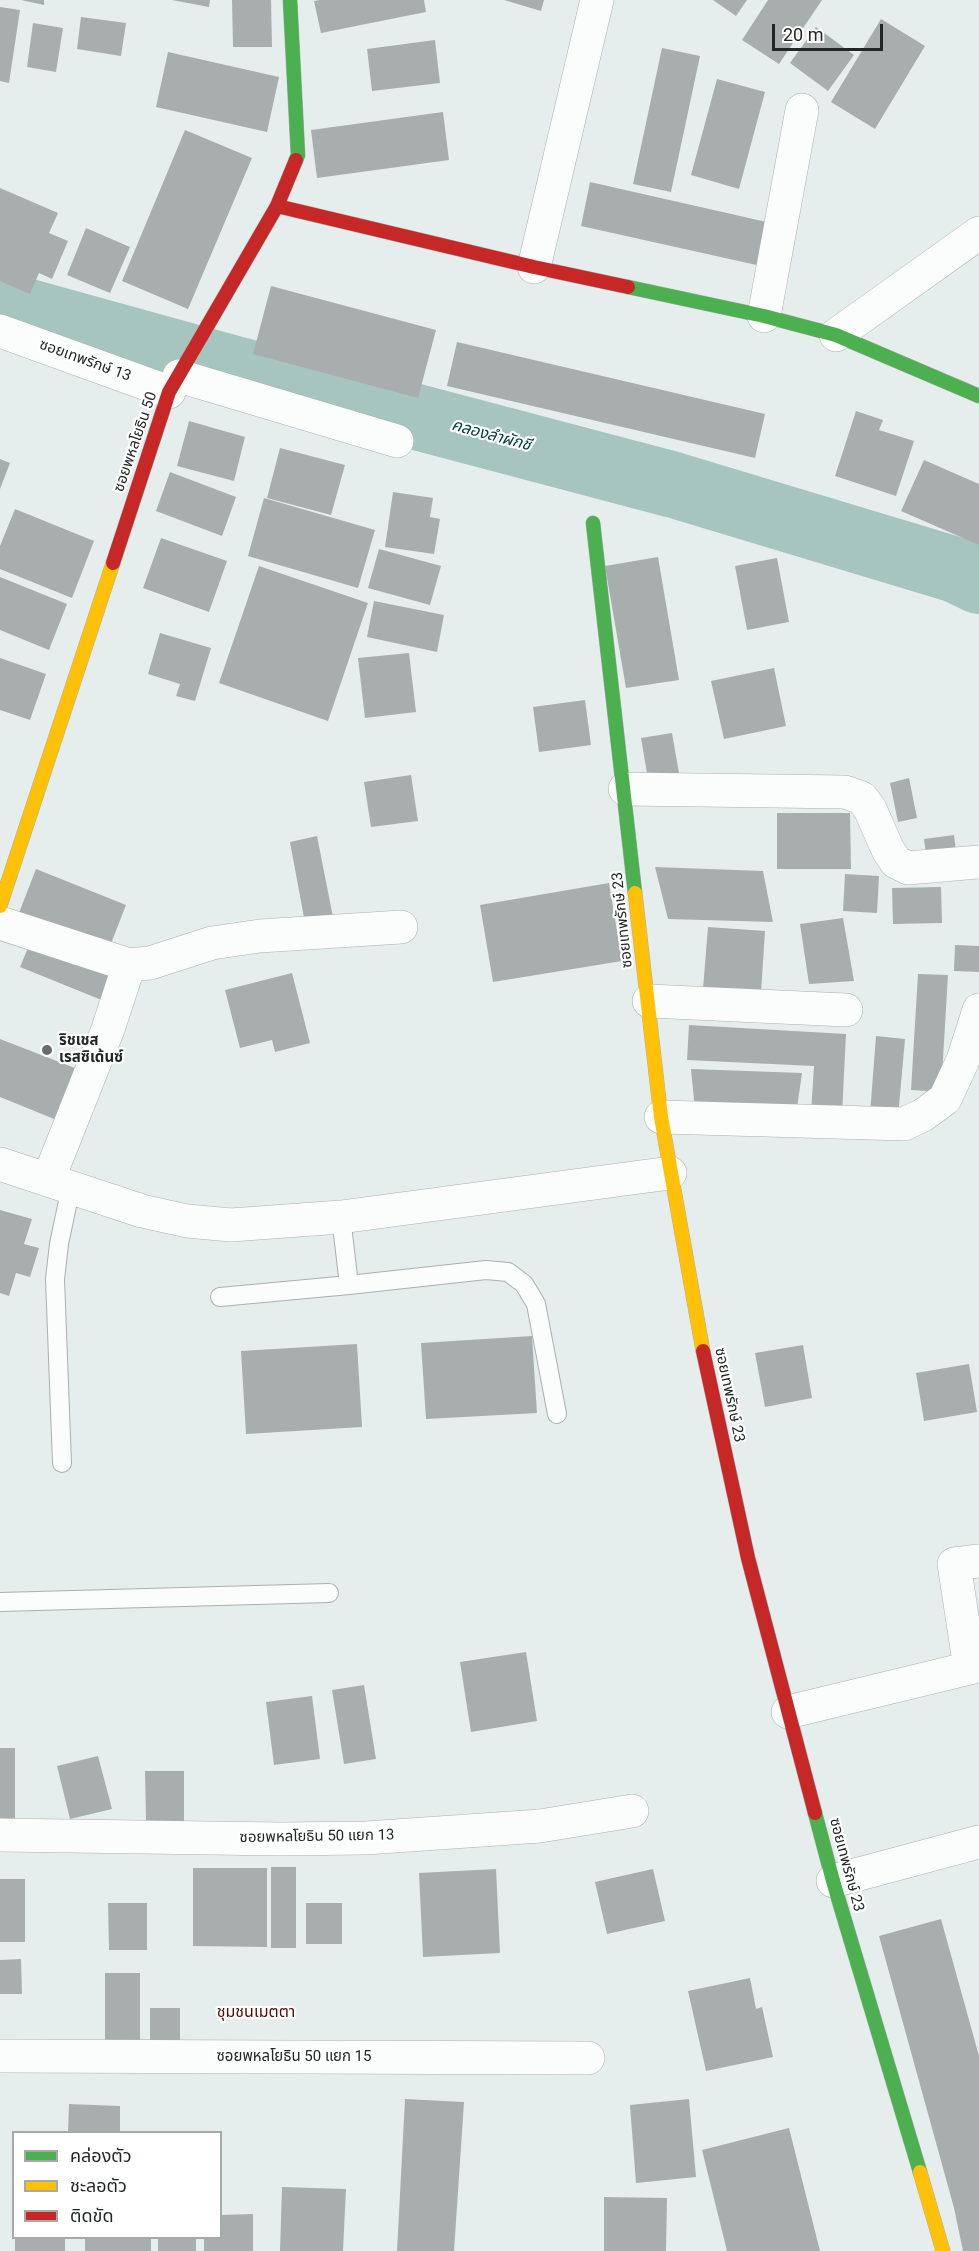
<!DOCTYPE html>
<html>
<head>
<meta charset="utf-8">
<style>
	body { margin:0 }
	#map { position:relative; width:979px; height:2251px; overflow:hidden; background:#e6eeed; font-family:Roboto,"Noto Sans Thai",sans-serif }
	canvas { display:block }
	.legend { position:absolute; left:12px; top:2131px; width:210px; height:108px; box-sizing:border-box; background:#fff; border:2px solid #a6a9a8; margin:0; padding:8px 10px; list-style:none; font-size:18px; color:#212725 }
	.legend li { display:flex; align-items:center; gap:12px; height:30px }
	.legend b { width:30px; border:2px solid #a6a9a8 }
	.scale { position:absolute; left:772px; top:24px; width:111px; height:27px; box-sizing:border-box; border:3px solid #212725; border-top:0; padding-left:8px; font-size:18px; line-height:21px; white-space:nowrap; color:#212725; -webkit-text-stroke:4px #fff; paint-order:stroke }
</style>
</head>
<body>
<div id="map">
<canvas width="979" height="2251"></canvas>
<ul class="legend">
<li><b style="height:8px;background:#4caf50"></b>คล่องตัว</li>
<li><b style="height:8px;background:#ffc107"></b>ชะลอตัว</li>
<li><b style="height:8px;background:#c62828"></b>ติดขัด</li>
</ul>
<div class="scale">20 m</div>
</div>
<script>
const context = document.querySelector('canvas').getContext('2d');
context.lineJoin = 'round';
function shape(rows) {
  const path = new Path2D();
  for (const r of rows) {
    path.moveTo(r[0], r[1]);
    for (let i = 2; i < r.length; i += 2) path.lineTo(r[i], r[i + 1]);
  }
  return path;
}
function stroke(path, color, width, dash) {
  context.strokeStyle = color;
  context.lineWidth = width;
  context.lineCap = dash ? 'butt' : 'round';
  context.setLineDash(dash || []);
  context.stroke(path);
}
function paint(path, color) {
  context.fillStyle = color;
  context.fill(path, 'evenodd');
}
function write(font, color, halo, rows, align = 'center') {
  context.font = font + ' Roboto,"Noto Sans Thai",sans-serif';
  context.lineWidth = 4.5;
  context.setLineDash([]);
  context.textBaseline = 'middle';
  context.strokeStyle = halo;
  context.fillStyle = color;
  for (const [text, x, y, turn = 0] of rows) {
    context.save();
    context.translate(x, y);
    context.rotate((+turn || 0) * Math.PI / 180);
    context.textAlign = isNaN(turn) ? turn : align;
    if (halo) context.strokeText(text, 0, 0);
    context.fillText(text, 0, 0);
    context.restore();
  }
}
const river = shape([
	[0,304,235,369,674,485,956,570,979,581]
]);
const building = shape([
	[21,0,44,0,44,5],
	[172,0,210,0,209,7],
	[232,0,271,0,272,47,233,47],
	[320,0,424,0,426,12,321,33,314,1],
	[504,0,544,0,541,11],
	[713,0,747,0,736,16],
	[768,0,822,0,779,64,742,40],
	[0,7,20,10,9,83,0,81],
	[81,17,126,23,121,56,77,49],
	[881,19,925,46,875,129,831,102],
	[33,23,63,28,56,72,27,67],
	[816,27,854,55,828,91,790,63],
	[435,40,440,83,372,91,367,49],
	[662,48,700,56,671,192,633,184],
	[168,52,279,77,267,132,156,107],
	[717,79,765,92,739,189,691,175],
	[443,112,449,160,317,178,311,130],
	[185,130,252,158,188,309,122,281],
	[590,182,771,223,761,266,581,226],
	[0,188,58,213,49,233,68,241,52,279,39,273,30,294,0,281],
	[86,228,130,247,110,293,67,275],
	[271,286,436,330,418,398,253,354],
	[457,342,765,414,755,458,447,386],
	[856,411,883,420,879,430,914,441,896,496,835,476],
	[189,421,245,437,234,481,177,466],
	[280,448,345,465,331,515,267,498],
	[0,459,10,463,0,489],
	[924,460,979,484,979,545,901,511],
	[170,472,236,497,222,536,156,511],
	[393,492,433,498,430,517,440,519,434,554,385,547],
	[264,498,375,530,358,588,248,556],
	[15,509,94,541,72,598,0,569,0,546],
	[161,538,227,561,209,612,143,588],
	[379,549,441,566,430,605,368,588],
	[658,557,679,680,626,688,605,566],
	[777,558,789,622,747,630,735,566],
	[259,566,368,603,328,721,219,683],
	[0,577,67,604,49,650,0,630],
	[374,601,444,615,437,652,367,637],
	[160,633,211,648,195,701,176,696,180,684,148,674],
	[409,653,416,712,365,718,358,658],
	[0,658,46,674,30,720,0,710],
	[774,668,786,726,724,739,711,681],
	[585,700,591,745,539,752,533,707],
	[672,733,680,779,649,785,641,738],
	[411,775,418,821,371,827,364,782],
	[909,778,917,818,898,822,890,783],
	[777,813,850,813,851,869,777,869],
	[954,835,957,859,927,862,924,839],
	[317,836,333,917,305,923,290,842],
	[655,867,763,871,773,922,668,919],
	[36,869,126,905,107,954,17,918],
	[845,874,879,876,877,913,843,911],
	[609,883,622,961,493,982,480,905],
	[941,887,942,923,893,924,892,888],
	[843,918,854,981,809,984,800,924],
	[708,927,765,931,761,993,703,989],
	[30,943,114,976,104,1001,20,967],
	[955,945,979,946,979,972,954,971],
	[292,973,310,1043,275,1052,272,1040,240,1048,225,990],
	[918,974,948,975,941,1092,911,1090],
	[689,1025,846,1034,842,1114,811,1113,814,1066,687,1060],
	[876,1036,905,1039,898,1117,870,1114],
	[0,1039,80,1070,59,1121,0,1097],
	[691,1069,802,1073,797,1108,695,1110],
	[0,1210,32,1219,24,1244,39,1248,30,1277,16,1273,9,1296,0,1293],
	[532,1336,537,1413,426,1419,421,1343],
	[357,1344,362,1427,246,1434,241,1351],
	[803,1345,812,1398,765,1407,755,1353],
	[969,1364,977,1412,924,1421,916,1373],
	[526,1652,537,1721,471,1732,460,1662],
	[364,1685,376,1759,344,1764,332,1690],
	[312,1696,320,1759,274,1765,266,1702],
	[0,1748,15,1748,15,1830,0,1830],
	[98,1756,112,1809,70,1819,57,1766],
	[145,1771,184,1771,184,1821,146,1821],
	[271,1867,296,1867,296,1948,271,1948],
	[193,1868,267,1868,267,1947,193,1946],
	[496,1869,500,1953,423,1957,419,1873],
	[653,1869,665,1921,607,1934,595,1882],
	[0,1879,25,1879,25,1942,0,1942],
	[108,1903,147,1903,147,1950,109,1950],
	[306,1903,342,1903,342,1944,306,1944],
	[941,1919,979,2056,979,2251,963,2251,954,2208,879,1936],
	[21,1959,22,1994,0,1994,0,1960],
	[105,1973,140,1973,140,2043,105,2043],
	[750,1978,756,2009,762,2007,773,2057,706,2071,688,1991],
	[150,2008,180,2008,180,2051,150,2050],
	[405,2099,464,2102,454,2251,397,2251],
	[689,2099,696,2177,636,2183,630,2105],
	[69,2104,120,2106,120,2132,68,2132],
	[789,2128,820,2251,727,2251,702,2150],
	[282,2187,346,2189,343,2251,280,2251],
	[604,2197,667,2198,666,2251,604,2251],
	[253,2214,253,2251,204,2251,204,2238,220,2238,220,2215],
	[15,2238,65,2238,65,2251,15,2251],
	[85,2238,151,2238,151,2251,85,2251],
	[158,2238,196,2238,196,2251,158,2251]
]);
const lane = shape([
	[341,1217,349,1285,486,1270,508,1272,524,1284,536,1304,557,1414],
	[220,1297,349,1285],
	[62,1463,55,1279,59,1244,71,1187],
	[0,1602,329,1593]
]);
const street = shape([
	[534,267,597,0],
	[764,316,802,110],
	[0,331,169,392],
	[836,335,979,233],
	[179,376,397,441],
	[625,789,845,792,862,798,870,809,888,850,896,862,908,868,979,862],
	[0,923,129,965,108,1029,48,1180],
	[129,965,150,963,212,943,260,936,401,927],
	[649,1001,846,1010],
	[661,1117,904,1124,923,1115,945,1099,963,1060,979,1010],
	[0,1164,142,1211,187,1221,231,1225,341,1217,670,1173],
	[788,1712,970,1668,954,1564,979,1561],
	[0,1835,280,1839,366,1838,540,1826,632,1811],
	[833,1881,979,1842],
	[0,2056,588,2058]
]);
const fast = shape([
	[290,0,298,155,296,160],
	[628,287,764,316,836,335,979,396],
	[593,523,635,893],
	[815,1813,833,1881,920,2172]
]);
const slow = shape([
	[635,893,661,1117,703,1351],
	[0,906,113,563],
	[920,2172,943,2251]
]);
const jam = shape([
	[277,206,534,267,628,287],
	[113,563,169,392,277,206,296,160],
	[703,1351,748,1558,815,1813]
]);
const markers = [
	[47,1050,6,"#666d6b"]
];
const streetNames = [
	["ซอยเทพรักษ์ 13",85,361,20],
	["ซอยพหลโยธิน 50",136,442,-71],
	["ซอยเทพรักษ์ 23",623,920,-96],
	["ซอยเทพรักษ์ 23",729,1395,78],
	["ซอยพหลโยธิน 50 แยก 13",317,1837,-1],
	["ซอยเทพรักษ์ 23",846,1865,75],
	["ซอยพหลโยธิน 50 แยก 15",294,2057]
];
const poiNames = [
	["ริชเชส",59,1041],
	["เรสซิเด้นซ์",59,1058]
];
const waterNames = [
	["คลองลำผักชี",491,436,15]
];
const neighbourhoodNames = [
	["ชุมชนเมตตา",256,2013]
];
stroke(river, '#a7c5bf', 66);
paint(building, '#a8aead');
stroke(lane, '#aab0af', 20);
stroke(street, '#aab0af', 34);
stroke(fast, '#aab0af', 15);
stroke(slow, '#aab0af', 15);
stroke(jam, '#aab0af', 15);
stroke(lane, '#fbfcfc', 18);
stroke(street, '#fbfcfc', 33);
stroke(fast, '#4caf50', 14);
stroke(slow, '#ffc107', 14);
stroke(jam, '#c62828', 14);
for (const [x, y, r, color] of markers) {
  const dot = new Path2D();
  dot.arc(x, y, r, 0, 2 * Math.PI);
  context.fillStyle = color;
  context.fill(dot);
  stroke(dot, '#fff', 2);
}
write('15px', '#212725', '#fff', streetNames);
write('bold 15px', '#212725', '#fff', poiNames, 'left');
write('italic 16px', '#024038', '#fff', waterNames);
write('16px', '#510e05', '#fff', neighbourhoodNames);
</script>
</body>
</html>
